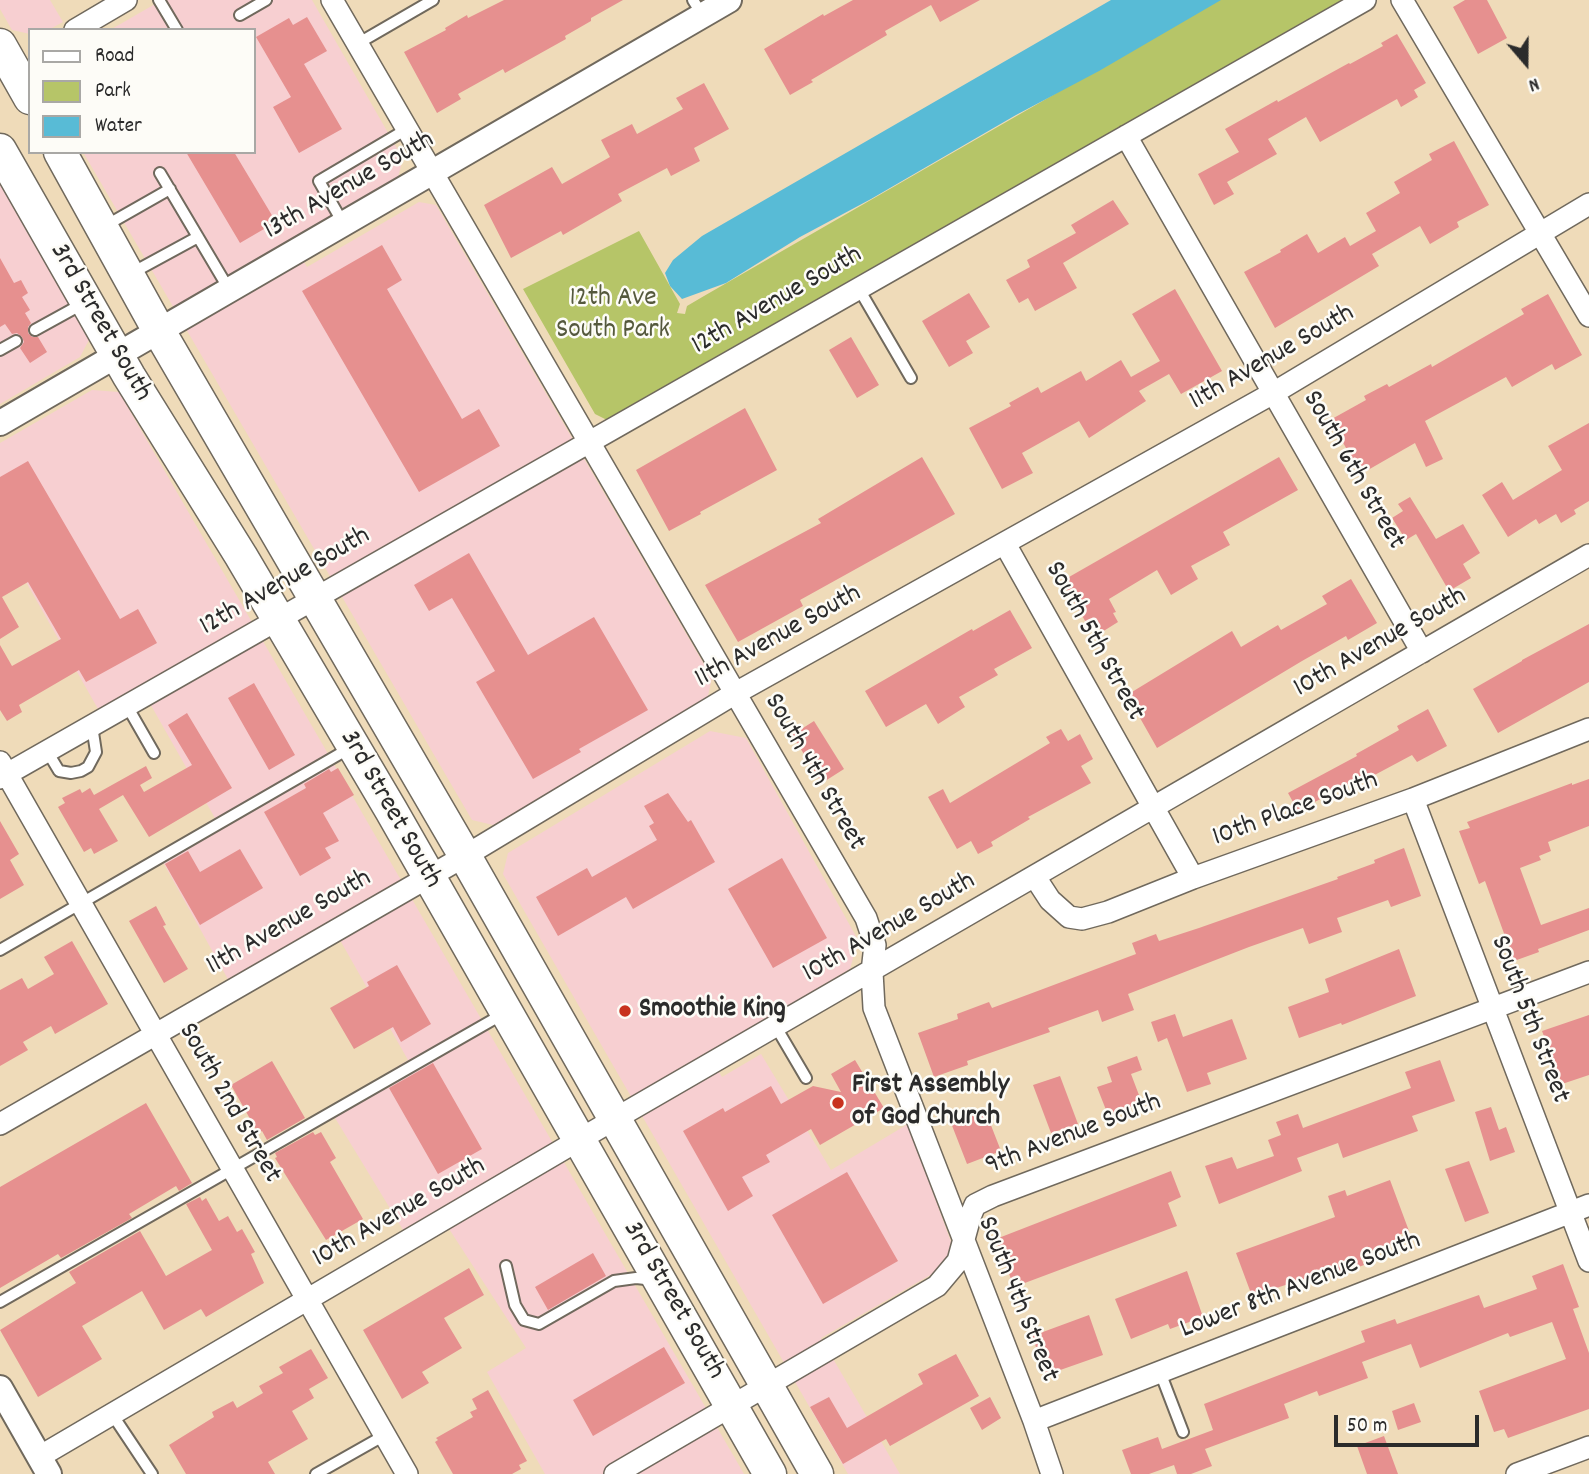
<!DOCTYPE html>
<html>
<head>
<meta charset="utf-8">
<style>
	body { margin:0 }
	#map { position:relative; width:1589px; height:1474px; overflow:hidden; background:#efdbb9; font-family:Dekko,sans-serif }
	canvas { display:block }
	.legend { position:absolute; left:28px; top:28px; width:228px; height:126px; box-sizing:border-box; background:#fdfcf7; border:2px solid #a9a8a5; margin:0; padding:9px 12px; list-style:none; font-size:21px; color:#2b2b2b }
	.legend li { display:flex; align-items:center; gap:14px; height:35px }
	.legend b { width:35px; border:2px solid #a9a8a5 }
	.north { position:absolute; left:1491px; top:28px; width:70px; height:70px; -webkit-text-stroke:5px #fdfcf7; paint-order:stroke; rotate:160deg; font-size:19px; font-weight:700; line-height:28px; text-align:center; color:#2b2b2b }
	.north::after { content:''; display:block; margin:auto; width:24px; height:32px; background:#2b2b2b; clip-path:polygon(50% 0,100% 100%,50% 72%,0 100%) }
	.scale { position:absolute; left:1334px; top:1415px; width:145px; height:32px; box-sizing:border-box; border:4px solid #2b2b2b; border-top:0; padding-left:9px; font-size:21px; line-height:24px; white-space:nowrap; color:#2b2b2b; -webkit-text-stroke:5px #fdfcf7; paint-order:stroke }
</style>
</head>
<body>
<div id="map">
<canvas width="1589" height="1474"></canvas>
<ul class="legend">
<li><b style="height:9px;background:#fff"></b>Road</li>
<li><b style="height:19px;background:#b6c568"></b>Park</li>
<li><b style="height:19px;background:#58bbd6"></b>Water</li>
</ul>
<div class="north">N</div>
<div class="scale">50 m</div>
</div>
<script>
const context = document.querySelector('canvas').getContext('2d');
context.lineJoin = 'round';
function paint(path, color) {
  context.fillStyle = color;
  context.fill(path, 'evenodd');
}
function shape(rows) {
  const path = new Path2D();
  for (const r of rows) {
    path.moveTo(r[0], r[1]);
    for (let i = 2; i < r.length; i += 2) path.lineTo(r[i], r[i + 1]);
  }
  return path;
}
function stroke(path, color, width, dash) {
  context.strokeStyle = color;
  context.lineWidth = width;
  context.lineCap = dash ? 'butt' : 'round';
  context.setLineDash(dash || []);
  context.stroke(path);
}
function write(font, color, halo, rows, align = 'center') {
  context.font = font + ' Dekko,sans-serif';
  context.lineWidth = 5;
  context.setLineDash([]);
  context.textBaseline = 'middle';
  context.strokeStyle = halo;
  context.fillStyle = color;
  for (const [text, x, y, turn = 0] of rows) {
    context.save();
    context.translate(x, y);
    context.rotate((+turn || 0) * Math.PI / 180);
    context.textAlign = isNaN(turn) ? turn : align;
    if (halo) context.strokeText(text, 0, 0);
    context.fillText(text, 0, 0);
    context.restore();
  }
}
const built = shape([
	[0,0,50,0,63,22,48,30,30,30,30,34,12,30,0,9],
	[162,0,312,0,403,159,398,177,291,241,307,267,419,202,436,205,712,678,707,700,493,825,472,820,83,152,254,152,254,30,110,30],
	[0,184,90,338,80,357,0,404],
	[92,390,119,392,744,1474,545,1474,487,1372,526,1348,442,1218,408,1238,329,1108,408,1060,336,933,235,992,158,853,216,820,144,693,102,716,0,536,0,443],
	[710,731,746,738,858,940,850,969,708,1054,722,1077,761,1054,831,1170,908,1124,951,1242,946,1266,821,1338,900,1474,848,1474,503,874,508,853]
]);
const green = shape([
	[1218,0,1354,0,613,423,595,414,523,289,639,231,680,304,677,313,685,314,687,306,704,296]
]);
const water = shape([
	[1111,0,1221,0,1099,71,1016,115,871,199,800,237,726,283,682,299,670,286,665,273,673,260,702,236]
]);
const building = shape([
	[504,0,623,0,591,18,591,21,565,36,566,39,505,73,503,69,458,94,461,99,437,113,404,52,446,30,445,28,467,15,468,18],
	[853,0,980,0,940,22,931,5,885,31,887,35,811,80,813,82,790,95,764,49,823,14,824,16],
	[1465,0,1487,0,1507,38,1478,54,1453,7],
	[307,17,327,51,304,64,342,129,299,153,273,107,291,97,256,37,289,18,293,25],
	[1397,34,1426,83,1414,90,1418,97,1401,107,1397,99,1320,142,1306,117,1268,139,1277,154,1227,182,1234,194,1214,205,1198,174,1239,152,1225,129,1277,100,1278,102,1349,63,1350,64,1383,46,1381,43],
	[704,83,729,129,694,148,700,161,671,176,667,168,618,194,622,201,563,235,561,231,511,258,484,205,552,167,562,184,610,157,601,140,632,124,637,134,683,109,676,98],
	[1454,141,1489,205,1457,222,1459,227,1430,244,1420,226,1372,254,1379,266,1275,328,1244,272,1281,252,1280,250,1307,234,1318,253,1345,237,1350,246,1376,231,1366,213,1400,193,1394,182,1432,160,1429,154],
	[186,152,234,152,276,222,240,243],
	[1113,200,1129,224,1063,263,1077,288,1035,311,1028,298,1019,303,1006,280,1030,267,1027,260,1076,233,1071,225],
	[382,245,402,280,387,289,462,419,479,409,500,446,419,492,302,291],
	[0,258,14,283,21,280,28,293,22,297,30,310,25,313,31,323,28,327,28,333,32,337,38,337,47,352,30,363,20,348,24,342,22,337,17,333,12,334,5,324,0,327],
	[1175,289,1222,371,1181,394,1169,374,1139,391,1146,401,1089,438,1079,421,1022,453,1033,473,1002,489,969,428,1011,406,1009,403,1038,387,1041,393,1081,371,1086,381,1121,360,1131,377,1160,361,1132,314],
	[969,293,990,327,966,341,973,353,949,367,922,321],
	[1548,294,1582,355,1555,370,1552,364,1512,387,1506,377,1425,421,1443,459,1426,467,1415,443,1361,474,1330,420,1366,400,1364,396,1387,384,1389,387,1431,364,1432,367,1484,337,1524,314,1521,309],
	[851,337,879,385,857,398,829,350],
	[745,408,777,470,700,512,701,514,669,531,636,470],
	[1589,423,1589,501,1574,510,1576,514,1561,523,1556,514,1539,524,1536,519,1508,537,1482,495,1502,482,1513,500,1562,470,1548,446],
	[922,457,955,514,800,600,803,606,738,642,705,585,821,523,818,519],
	[1279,457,1298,490,1223,532,1230,545,1191,566,1198,579,1171,595,1157,570,1109,599,1116,612,1113,613,1118,622,1102,632,1096,621,1088,626,1062,581],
	[28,461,120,619,138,609,157,643,86,682,79,670,19,705,22,712,7,721,0,710,0,645,12,666,61,639,28,582,2,597,19,627,0,639,0,477],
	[1410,497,1436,539,1463,524,1480,553,1463,564,1471,578,1449,591,1416,534,1406,540,1392,518,1403,511,1398,504],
	[469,553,528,655,594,617,648,710,579,749,581,752,533,779,476,682,495,671,452,598,429,611,414,585],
	[1351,579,1377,623,1348,640,1346,636,1302,661,1157,748,1127,695,1232,631,1241,647,1278,625,1281,630,1327,604,1322,596],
	[1010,610,1032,648,994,669,998,675,959,697,965,707,938,724,926,704,886,727,865,691,972,629,973,631],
	[1589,624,1589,682,1498,733,1473,689,1522,661,1522,660],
	[254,683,295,755,269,770,228,698],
	[1428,709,1447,746,1417,762,1412,755,1369,778,1367,774,1298,811,1288,793,1357,756,1356,754,1399,730,1397,726],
	[187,713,232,788,149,837,123,795,99,809,118,841,94,854,91,848,84,852,58,807,65,803,62,798,80,789,82,793,90,788,94,795,146,766,152,778,140,785,144,792,192,765,168,725],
	[814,721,844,769,822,783,792,735],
	[1061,729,1068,741,1080,734,1093,759,1081,766,1091,783,1028,817,1030,819,991,842,993,846,978,854,971,841,957,849,928,797,943,789,950,803,1050,743,1046,737],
	[338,768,354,795,323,813,339,841,325,848,331,858,300,876,264,812,306,788,304,784,329,769,331,772],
	[1589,779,1589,826,1548,842,1551,851,1539,856,1541,860,1520,868,1541,925,1589,908,1589,930,1538,949,1539,952,1514,961,1485,881,1479,884,1459,831,1470,828,1467,822,1572,783,1572,785],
	[668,793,688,822,691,820,715,862,633,909,626,897,558,936,536,897,587,868,592,877,657,840,649,826,654,823,644,806],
	[0,821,19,854,10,860,24,885,0,899],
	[1404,848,1421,896,1391,907,1388,900,1337,918,1342,932,1309,944,1303,928,1249,947,1128,994,1134,1010,1102,1022,1098,1010,1048,1028,1050,1032,967,1061,968,1065,934,1077,918,1033,958,1019,957,1014,989,1002,992,1008,1043,989,1136,954,1132,943,1156,934,1159,941,1199,928,1338,879,1337,877,1375,863,1374,860],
	[240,849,263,888,200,925,165,864,188,851,200,872],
	[782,858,827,938,773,968,728,889],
	[156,906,166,925,163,926,188,969,164,983,129,921],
	[72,941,108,1004,55,1034,51,1026,23,1042,28,1050,0,1066,0,990,22,978,28,989,54,974,44,957],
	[1399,949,1416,996,1342,1025,1341,1023,1299,1038,1288,1007,1329,992,1325,979],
	[397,965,431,1024,401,1042,393,1027,354,1049,330,1008,369,986,367,982],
	[1175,1014,1183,1037,1232,1019,1247,1059,1207,1073,1211,1084,1187,1092,1167,1038,1158,1042,1151,1022],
	[1589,1015,1589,1075,1562,1084,1542,1031],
	[1137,1056,1142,1070,1131,1074,1142,1103,1108,1115,1097,1087,1112,1082,1107,1067],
	[855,1060,884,1108,820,1145,811,1129,766,1155,770,1162,742,1177,753,1196,728,1211,683,1131,723,1108,725,1112,771,1086,781,1104,813,1086,841,1092,831,1074],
	[1440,1060,1455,1101,1412,1116,1418,1131,1343,1158,1338,1143,1297,1158,1302,1171,1219,1204,1205,1166,1232,1157,1237,1169,1274,1156,1268,1140,1281,1135,1276,1122,1298,1114,1303,1128,1411,1088,1405,1072],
	[272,1061,305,1118,267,1140,262,1131,258,1133,231,1085],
	[433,1063,482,1149,438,1174,389,1088],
	[1060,1076,1078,1124,1051,1133,1033,1085],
	[146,1103,192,1183,179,1191,176,1186,129,1214,132,1218,61,1258,58,1254,0,1288,0,1187],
	[1491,1107,1499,1130,1506,1127,1515,1152,1490,1161,1475,1112],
	[985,1110,1001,1151,967,1164,951,1123],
	[313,1132,315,1135,321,1132,336,1158,330,1162,363,1219,326,1240,275,1158,277,1157,275,1153],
	[1469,1161,1489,1213,1465,1222,1445,1169],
	[1171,1171,1181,1197,1168,1203,1177,1226,1014,1287,996,1239],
	[847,1172,898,1261,823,1304,772,1215],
	[1390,1180,1409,1231,1396,1236,1398,1242,1360,1255,1364,1265,1339,1274,1337,1268,1252,1296,1236,1253,1335,1217,1328,1196,1345,1190,1347,1196],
	[200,1197,202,1201,206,1198,219,1221,228,1216,237,1232,242,1229,255,1252,251,1254,264,1283,206,1317,201,1309,164,1330,142,1291,82,1326,102,1359,38,1397,0,1330,76,1283,69,1272,140,1231,166,1276,212,1250,186,1204],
	[593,1253,606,1276,548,1310,535,1287],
	[1563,1264,1579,1307,1573,1309,1589,1353,1589,1409,1508,1438,1504,1429,1494,1432,1479,1391,1566,1359,1552,1322,1510,1337,1508,1333,1420,1368,1411,1344,1362,1362,1368,1378,1319,1396,1317,1391,1284,1404,1289,1418,1205,1449,1212,1466,1191,1474,1177,1474,1174,1465,1149,1474,1131,1474,1122,1450,1158,1437,1162,1449,1213,1430,1204,1404,1365,1342,1361,1331,1395,1319,1397,1324,1479,1295,1484,1308,1537,1289,1532,1276],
	[469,1268,484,1295,444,1318,462,1348,422,1372,429,1383,402,1399,363,1330],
	[1187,1271,1203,1317,1170,1329,1168,1324,1131,1339,1115,1299],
	[1089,1315,1103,1355,1046,1375,1032,1336],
	[664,1347,685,1383,593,1436,573,1400],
	[311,1349,328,1378,309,1389,314,1398,292,1411,308,1439,268,1462,275,1474,186,1474,169,1445,214,1417,212,1412,233,1401,237,1408,263,1393,259,1386,283,1373,279,1367],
	[956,1354,979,1396,890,1446,886,1439,843,1464,810,1407,829,1397,847,1428,923,1384,918,1374],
	[488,1390,527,1461,519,1465,521,1469,512,1474,453,1474,435,1442,438,1440,436,1438,473,1417,470,1412,477,1409,472,1399],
	[990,1397,1001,1418,982,1430,970,1408],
	[1414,1403,1421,1422,1398,1430,1392,1411],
	[1384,1436,1398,1474,1367,1474,1357,1446]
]);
const service = shape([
	[159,0,177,30],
	[693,0,703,16],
	[240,15,266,0],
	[357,44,433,0],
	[160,173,230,291],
	[343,223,319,181,407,129],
	[105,226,170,189],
	[130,274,198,237],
	[859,289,911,378],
	[35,330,84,303],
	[0,350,16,341],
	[127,706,154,753],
	[47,751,59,771,71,773,81,771,88,767,96,752,92,726],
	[0,950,350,748],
	[776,1027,806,1078],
	[506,1266,515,1305,524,1320,539,1324,614,1281,636,1278,655,1280],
	[0,1302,503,1014],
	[1160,1372,1183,1432],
	[112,1414,152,1474],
	[316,1474,385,1435]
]);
const minor = shape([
	[332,0,866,918,875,945,872,972,874,1008,1034,1421,1052,1474],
	[1402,0,1589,316],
	[75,30,126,0],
	[1126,136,1422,652],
	[1005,544,1193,878],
	[0,762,407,1474],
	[0,778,1365,0],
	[1413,799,1589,1261],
	[1035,877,1050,900,1069,917,1082,919,1108,912,1193,878,1413,799,1589,729],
	[0,1124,465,856,734,694,1275,392,1589,204],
	[1034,1421,1589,1205],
	[39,1457,613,1120,1589,555],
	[615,1474,937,1286,958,1261,970,1217,975,1205,993,1196,1589,972],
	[1517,1474,1589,1447]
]);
const tertiary = shape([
	[0,423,729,0],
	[0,1388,49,1474]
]);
const primary = shape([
	[0,45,30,98],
	[0,150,129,376,241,556,391,810,770,1474],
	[60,152,159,331,465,856,817,1474]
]);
const markers = [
	[625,1011,7,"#c8321e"],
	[838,1103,7,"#c8321e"]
];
const streetNames = [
	["13th Avenue South",350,187,-30],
	["12th Avenue South",778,302,-30],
	["3rd Street South",99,323,60],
	["11th Avenue South",1273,359,-30],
	["South 6th Street",1352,471,60],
	["12th Avenue South",286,583,-30],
	["11th Avenue South",779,638,-29],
	["South 5th Street",1093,642,61],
	["10th Avenue South",1381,644,-30],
	["South 4th Street",813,773,60],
	["3rd Street South",389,810,60],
	["10th Place South",1296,811,-20],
	["11th Avenue South",290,924,-30],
	["10th Avenue South",890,929,-30],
	["South 5th Street",1528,1020,69],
	["South 2nd Street",228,1104,60],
	["9th Avenue South",1074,1136,-21],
	["10th Avenue South",400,1214,-30],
	["Lower 8th Avenue South",1301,1287,-21],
	["South 4th Street",1016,1300,68],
	["3rd Street South",672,1301,60]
];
const parkNames = [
	["12th Ave",613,300],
	["South Park",613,332]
];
const poiNames = [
	["Smoothie King",639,1011],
	["First Assembly",852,1087],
	["of God Church",852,1119]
];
paint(built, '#f7cfd1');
paint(green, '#b6c568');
paint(water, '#58bbd6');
paint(building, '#e6908f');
stroke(service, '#70695d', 14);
stroke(minor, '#70695d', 24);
stroke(tertiary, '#70695d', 28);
stroke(primary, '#70695d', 35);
stroke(service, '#fff', 10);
stroke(minor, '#fff', 21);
stroke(tertiary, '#fff', 24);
stroke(primary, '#fff', 32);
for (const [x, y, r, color] of markers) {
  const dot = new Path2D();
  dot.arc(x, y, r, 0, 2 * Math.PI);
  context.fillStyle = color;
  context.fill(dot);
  stroke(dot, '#fdfcf7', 2.5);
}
write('28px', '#2b2b2b', '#fdfcf7', streetNames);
write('28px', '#55593d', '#fdfcf7', parkNames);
write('bold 28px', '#2b2b2b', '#fdfcf7', poiNames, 'left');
</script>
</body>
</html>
